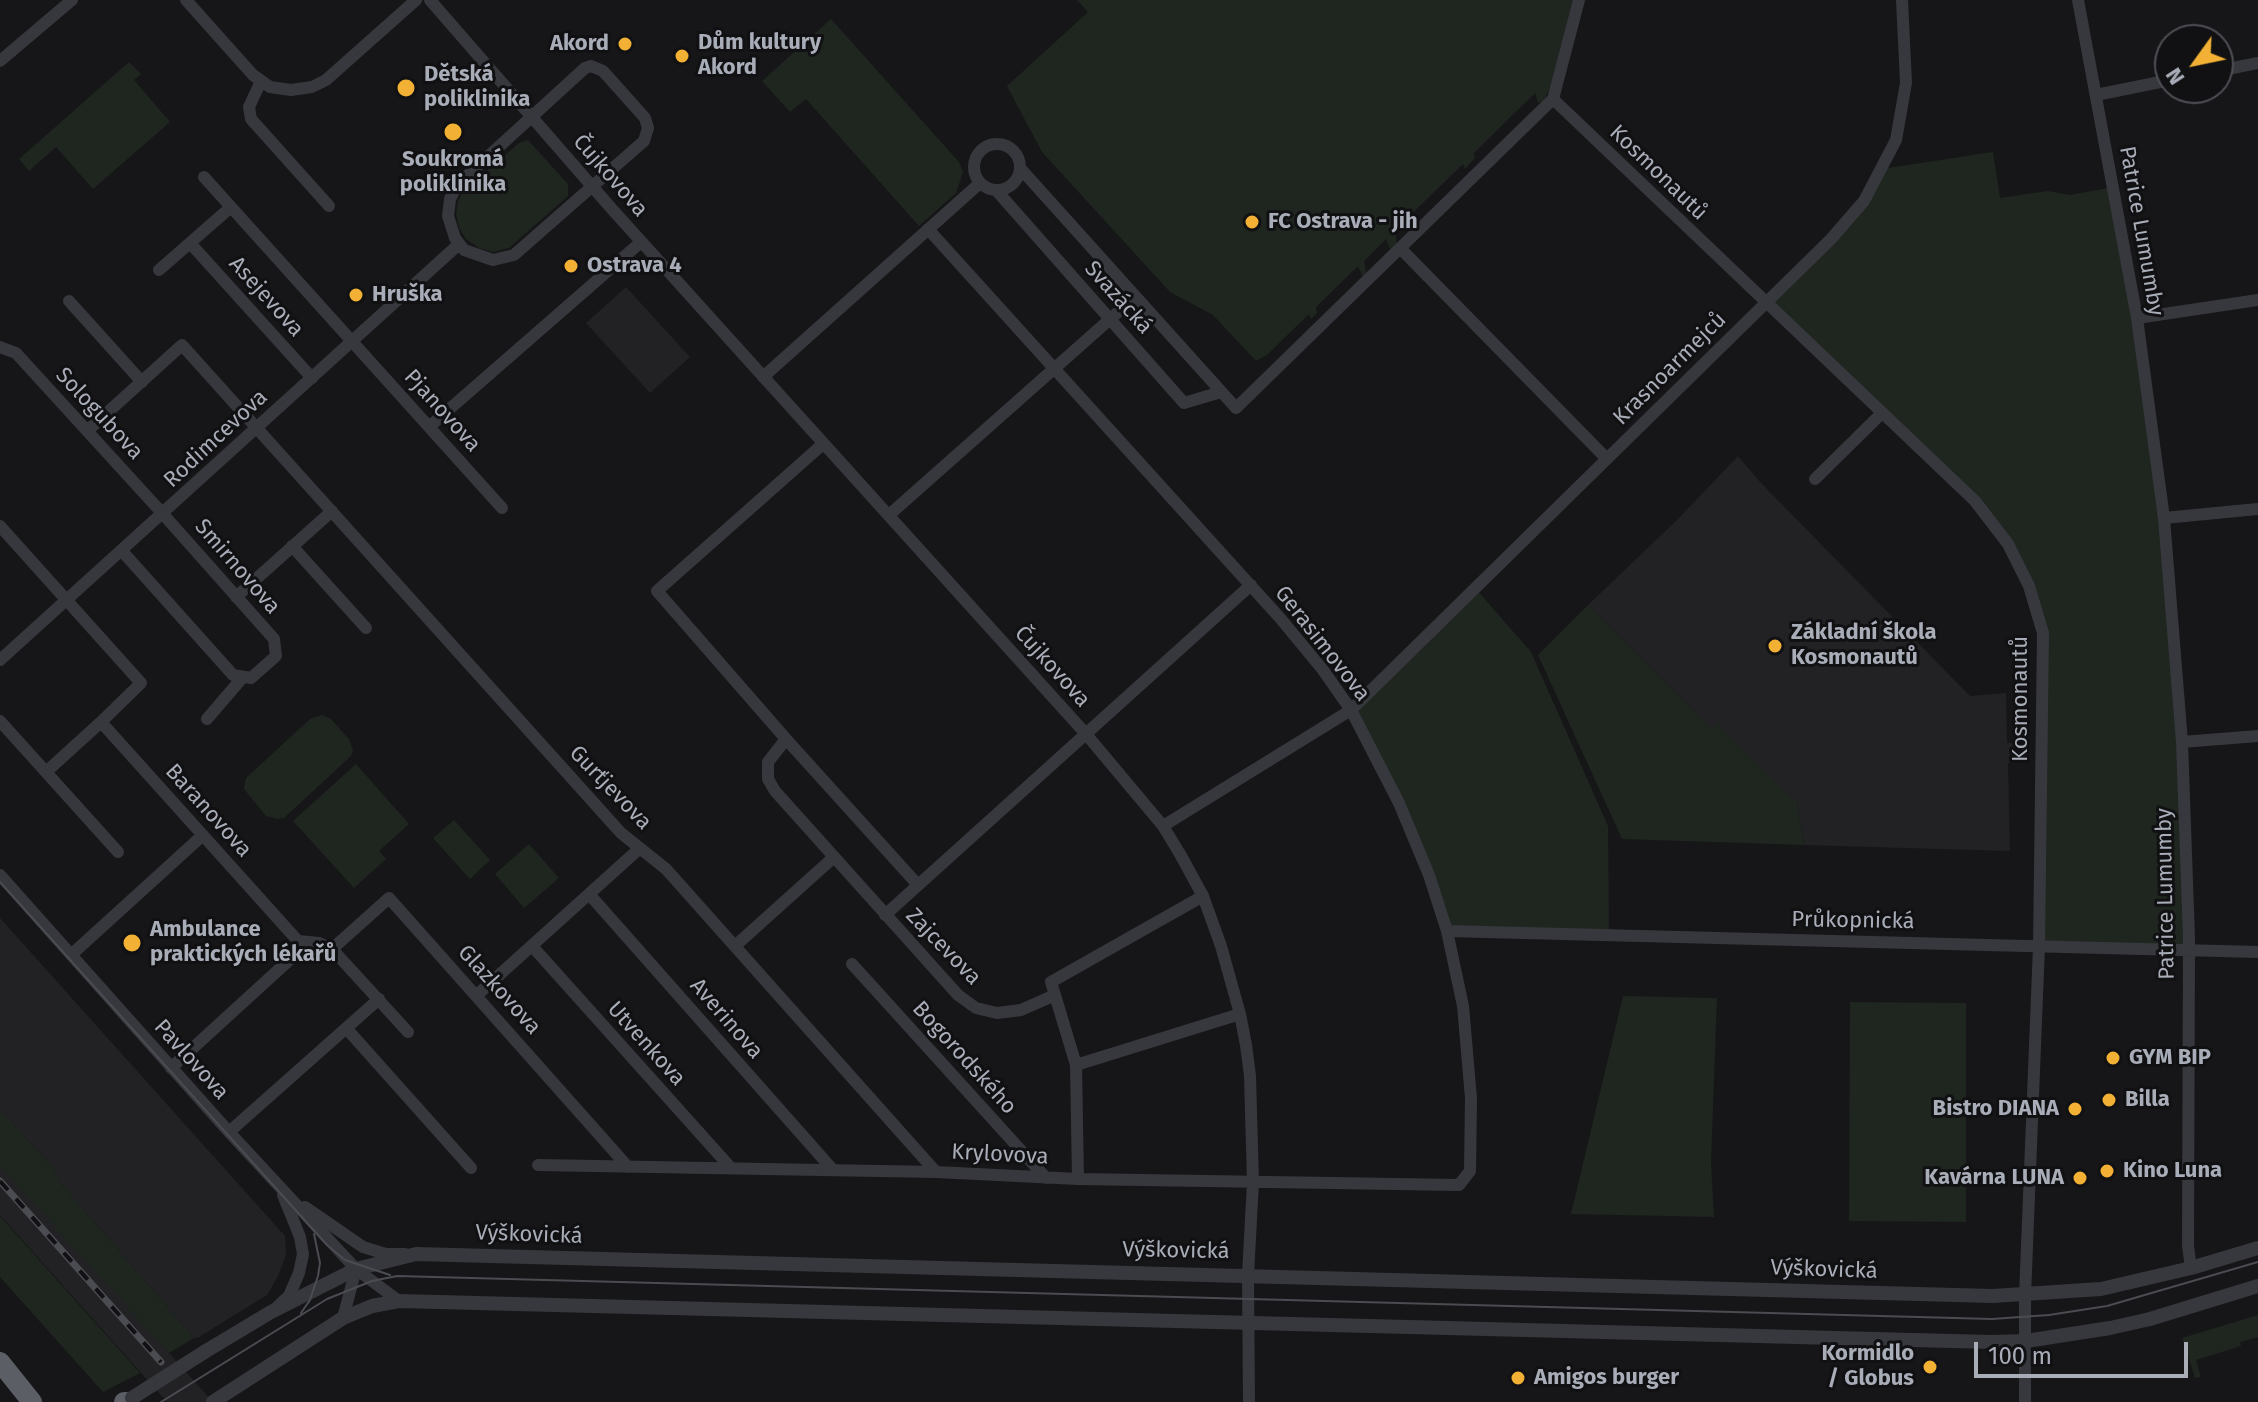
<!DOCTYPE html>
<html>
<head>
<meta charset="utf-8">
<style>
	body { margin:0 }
	#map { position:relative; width:2258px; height:1402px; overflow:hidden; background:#161618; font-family:"Fira Sans",sans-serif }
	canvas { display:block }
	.north { position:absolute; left:2154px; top:24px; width:80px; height:80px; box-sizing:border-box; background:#111113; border:2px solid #4d4f55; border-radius:50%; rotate:237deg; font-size:22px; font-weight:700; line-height:32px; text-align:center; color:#a8adb8 }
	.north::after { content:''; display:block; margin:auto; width:28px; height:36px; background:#f2b134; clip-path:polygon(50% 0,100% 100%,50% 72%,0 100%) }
	.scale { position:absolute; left:1974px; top:1342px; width:214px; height:36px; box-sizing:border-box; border:4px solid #a8adb8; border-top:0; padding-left:10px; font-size:24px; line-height:28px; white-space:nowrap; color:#a8adb8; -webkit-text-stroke:6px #111113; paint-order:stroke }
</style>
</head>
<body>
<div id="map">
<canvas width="2258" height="1402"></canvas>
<div class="north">N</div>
<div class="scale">100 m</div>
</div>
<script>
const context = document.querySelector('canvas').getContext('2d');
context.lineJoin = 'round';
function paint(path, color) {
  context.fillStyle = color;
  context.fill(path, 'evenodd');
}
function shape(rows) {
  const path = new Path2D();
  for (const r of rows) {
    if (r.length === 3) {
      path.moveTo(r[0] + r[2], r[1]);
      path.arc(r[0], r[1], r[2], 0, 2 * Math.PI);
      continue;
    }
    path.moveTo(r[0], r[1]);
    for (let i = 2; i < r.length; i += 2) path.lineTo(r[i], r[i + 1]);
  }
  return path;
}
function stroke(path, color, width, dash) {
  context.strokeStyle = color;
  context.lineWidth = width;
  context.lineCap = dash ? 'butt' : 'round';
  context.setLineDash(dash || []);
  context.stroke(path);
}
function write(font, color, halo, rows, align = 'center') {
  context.font = font + ' "Fira Sans",sans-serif';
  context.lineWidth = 6;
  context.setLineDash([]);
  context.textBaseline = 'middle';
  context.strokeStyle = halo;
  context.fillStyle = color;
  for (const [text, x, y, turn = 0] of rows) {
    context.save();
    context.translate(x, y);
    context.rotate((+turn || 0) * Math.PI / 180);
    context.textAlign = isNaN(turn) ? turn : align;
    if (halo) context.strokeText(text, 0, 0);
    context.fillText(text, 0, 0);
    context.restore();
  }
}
const built = shape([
	[626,287,690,357,650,393,586,323],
	[1738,456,1761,483,1970,696,2006,693,2007,743,2026,743,2027,762,2008,763,2010,851,1804,845,1797,802,1719,725,1713,731,1588,605,1678,519],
	[0,918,285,1236,286,1255,278,1276,267,1295,199,1337,194,1338,60,1182,53,1168,0,1109],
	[0,1164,213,1402,167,1402,0,1215]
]);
const green = shape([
	[1077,0,1573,0,1549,90,1544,100,1538,103,1535,93,1474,153,1475,158,1465,169,1463,164,1395,230,1397,244,1390,249,1386,239,1364,261,1366,272,1363,277,1358,266,1316,307,1317,313,1311,319,1309,314,1267,355,1256,361,1213,315,1170,292,1042,152,1007,86,1088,12],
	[831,19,959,162,963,172,956,193,919,226,806,99,790,112,762,81],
	[129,62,141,74,134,80,170,122,93,189,56,147,29,171,19,159],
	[528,140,568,184,568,196,509,248,493,252,479,248,466,239,459,228,456,214,458,201,462,193,519,143],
	[1993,152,2000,198,2048,191,2070,195,2114,187,2164,516,2188,951,2039,946,2043,633,2029,586,1975,501,1766,303,1831,239,1881,169],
	[1476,589,1531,652,1608,826,1609,935,1447,931,1429,875,1351,710],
	[1588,605,1712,730,1719,724,1797,802,1804,845,1622,839,1538,655],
	[322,715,331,719,349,739,353,750,351,756,284,818,277,819,266,816,244,789,246,778,310,719],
	[356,764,409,824,379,851,386,859,354,888,293,821],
	[454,820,490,860,470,879,433,838],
	[529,844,559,878,524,908,495,874],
	[1623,996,1717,998,1711,1163,1714,1217,1571,1214],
	[1850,1002,1966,1003,1966,1222,1849,1221],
	[0,1109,53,1168,60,1182,194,1338,169,1353,0,1166],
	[0,1216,140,1373,103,1392,0,1277],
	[2258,1315,2258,1337,2240,1342,2241,1346,2196,1360,2201,1377,2195,1378,2182,1338]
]);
const minor = shape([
	[186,0,253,75,270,87,291,90,312,87,326,80,416,0],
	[430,0,611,208,1086,734,1163,826,1180,854,1203,896,1221,946,1240,1014,1246,1045,1250,1076,1253,1182,1248,1275,1249,1402],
	[2078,0,2137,318,2164,518,2182,742,2189,938,2188,1246,2191,1268],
	[0,61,72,0],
	[591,66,603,71,645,118,648,128,644,141,514,255,493,260,464,250,455,238,448,216,450,199,457,185,585,68,591,66],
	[2218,71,2258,63],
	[261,81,249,107,251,119,329,206],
	[2096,95,2170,80],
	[1553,99,1975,501,2008,544,2029,586,2043,633,2039,946,2025,1296,2025,1402],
	[997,167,23],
	[1020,168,1236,408,1553,99,1579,0],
	[204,177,502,508],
	[996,190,1184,403,1221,392],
	[190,243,312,378],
	[1400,248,1607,459],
	[159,270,231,207],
	[69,301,142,382],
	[2137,318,2258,300],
	[0,347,16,353,163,514,274,639,276,656,251,678,233,675,122,551],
	[763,377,980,183],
	[430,426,641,242],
	[87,431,182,345,621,833,666,869,936,1172],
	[823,444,657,591,786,739,768,762,768,779,775,791,958,995,976,1008,997,1013,1021,1010,1055,995,1076,1065,1078,1179],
	[1815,479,1882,413],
	[889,515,1135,297],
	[2164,518,2258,509],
	[0,526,141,683,101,722,298,941,319,943,332,949,408,1032],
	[292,546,366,628],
	[236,597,332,511],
	[0,660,458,245],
	[207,719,243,677],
	[0,721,118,852],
	[786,739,918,885],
	[2182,742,2258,736],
	[46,772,101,722],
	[1163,826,1351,710,1831,239,1864,201,1896,140,1906,83,1902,0],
	[0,875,229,1132,356,1269,399,1301],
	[589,894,833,1170],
	[885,915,1251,585],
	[1447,931,2258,952],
	[532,946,731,1168],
	[735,946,834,857],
	[332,949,389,898,628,1167],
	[71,955,203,835],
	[852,964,1046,1178],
	[477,995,640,848],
	[1055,995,1051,982,1203,896],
	[346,1028,471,1168],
	[1076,1065,1240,1014],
	[171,1068,297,953,298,941],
	[229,1132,379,999],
	[538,1165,936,1172,1078,1179,1459,1185,1470,1171,1471,1098,1463,1006,1447,931,1429,875,1399,803,1351,710,1323,670,1280,618,928,229],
	[305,1207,363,1247,386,1254,405,1254],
	[278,1306,289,1296,299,1273,303,1254,300,1237,283,1195],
	[343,1318,356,1269]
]);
const tertiary = shape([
	[206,1351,271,1312,356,1269,416,1254,1993,1296,2101,1289,2191,1268,2258,1248],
	[213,1402,343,1318,372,1306,399,1301,1991,1342,2026,1341,2110,1328,2150,1319,2258,1286]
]);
const trunk = shape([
	[0,1362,32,1402],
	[124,1402,126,1402]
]);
const tram = shape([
	[0,882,327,1245,345,1260,390,1275],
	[301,1313,310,1300,318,1276,320,1263,314,1234],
	[161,1402,327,1299,372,1281,397,1276,1992,1319,2049,1315,2107,1306,2258,1262]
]);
const rail = shape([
	[0,1181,161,1362]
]);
const tertiaryBridge = shape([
	[132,1398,206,1351]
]);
const markers = [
	[625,44,8,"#f2b134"],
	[682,56,8,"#f2b134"],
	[406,88,10,"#f2b134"],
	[453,132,10,"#f2b134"],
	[1252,222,8,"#f2b134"],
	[571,266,8,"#f2b134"],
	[356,295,8,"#f2b134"],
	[1775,646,8,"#f2b134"],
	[132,943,10,"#f2b134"],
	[2113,1058,8,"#f2b134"],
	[2109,1100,8,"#f2b134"],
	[2075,1109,8,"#f2b134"],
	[2107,1171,8,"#f2b134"],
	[2080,1178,8,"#f2b134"],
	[1930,1367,8,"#f2b134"],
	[1518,1378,8,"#f2b134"]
];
const poiNames = [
	["Dům kultury",698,43],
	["Akord",698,68],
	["Akord",609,44,"right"],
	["Dětská",424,75],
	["poliklinika",424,100],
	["Soukromá",453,160,"center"],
	["poliklinika",453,185,"center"],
	["FC Ostrava - jih",1268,222],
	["Ostrava 4",587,266],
	["Hruška",372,295],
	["Základní škola",1791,633],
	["Kosmonautů",1791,658],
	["Ambulance",150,930],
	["praktických lékařů",150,955],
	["GYM BIP",2129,1058],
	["Billa",2125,1100],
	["Bistro DIANA",2059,1109,"right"],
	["Kino Luna",2123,1171],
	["Kavárna LUNA",2064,1178,"right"],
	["Kormidlo",1914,1354,"right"],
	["/ Globus",1914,1379,"right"],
	["Amigos burger",1534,1378]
];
const streetNames = [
	["Kosmonautů",1658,173,44],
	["Čujkovova",610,176,49],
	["Patrice Lumumby",2141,231,80],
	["Asejevova",266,297,48],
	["Svazácká",1118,298,48],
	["Krasnoarmejců",1670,369,-45],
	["Pjanovova",442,411,48],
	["Sologubova",99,414,47],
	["Rodimcevova",216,439,-43],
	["Smirnovova",237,567,49],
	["Gerasimovova",1322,644,52],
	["Čujkovova",1052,667,48],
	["Kosmonautů",2021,699,-90],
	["Gurťjevova",610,788,46],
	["Baranovova",208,811,48],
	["Patrice Lumumby",2166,894,-91],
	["Průkopnická",1853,921,1],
	["Zajcevova",943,947,46],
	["Glazkovova",499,990,48],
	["Averinova",726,1019,49],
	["Utvenkova",646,1044,48],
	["Bogorodského",964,1058,48],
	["Pavlovova",191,1060,48],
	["Krylovova",1000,1155,3],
	["Výškovická",529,1235,2],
	["Výškovická",1176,1251,1],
	["Výškovická",1824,1270,2]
];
paint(built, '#222225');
paint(green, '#1e261f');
stroke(minor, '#37383d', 12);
stroke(tertiary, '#37383d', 14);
stroke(trunk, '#5b5e65', 20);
stroke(tram, '#4a4c52', 2);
stroke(rail, '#4a4c52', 7);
stroke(rail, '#111113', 4, [12]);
stroke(tertiaryBridge, '#37383d', 14);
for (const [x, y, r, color] of markers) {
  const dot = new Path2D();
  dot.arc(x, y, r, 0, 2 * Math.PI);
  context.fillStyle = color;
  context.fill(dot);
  stroke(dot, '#111113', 3);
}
write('bold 22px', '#a8adb8', '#111113', poiNames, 'left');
write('22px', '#a8adb8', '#111113', streetNames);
</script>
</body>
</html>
